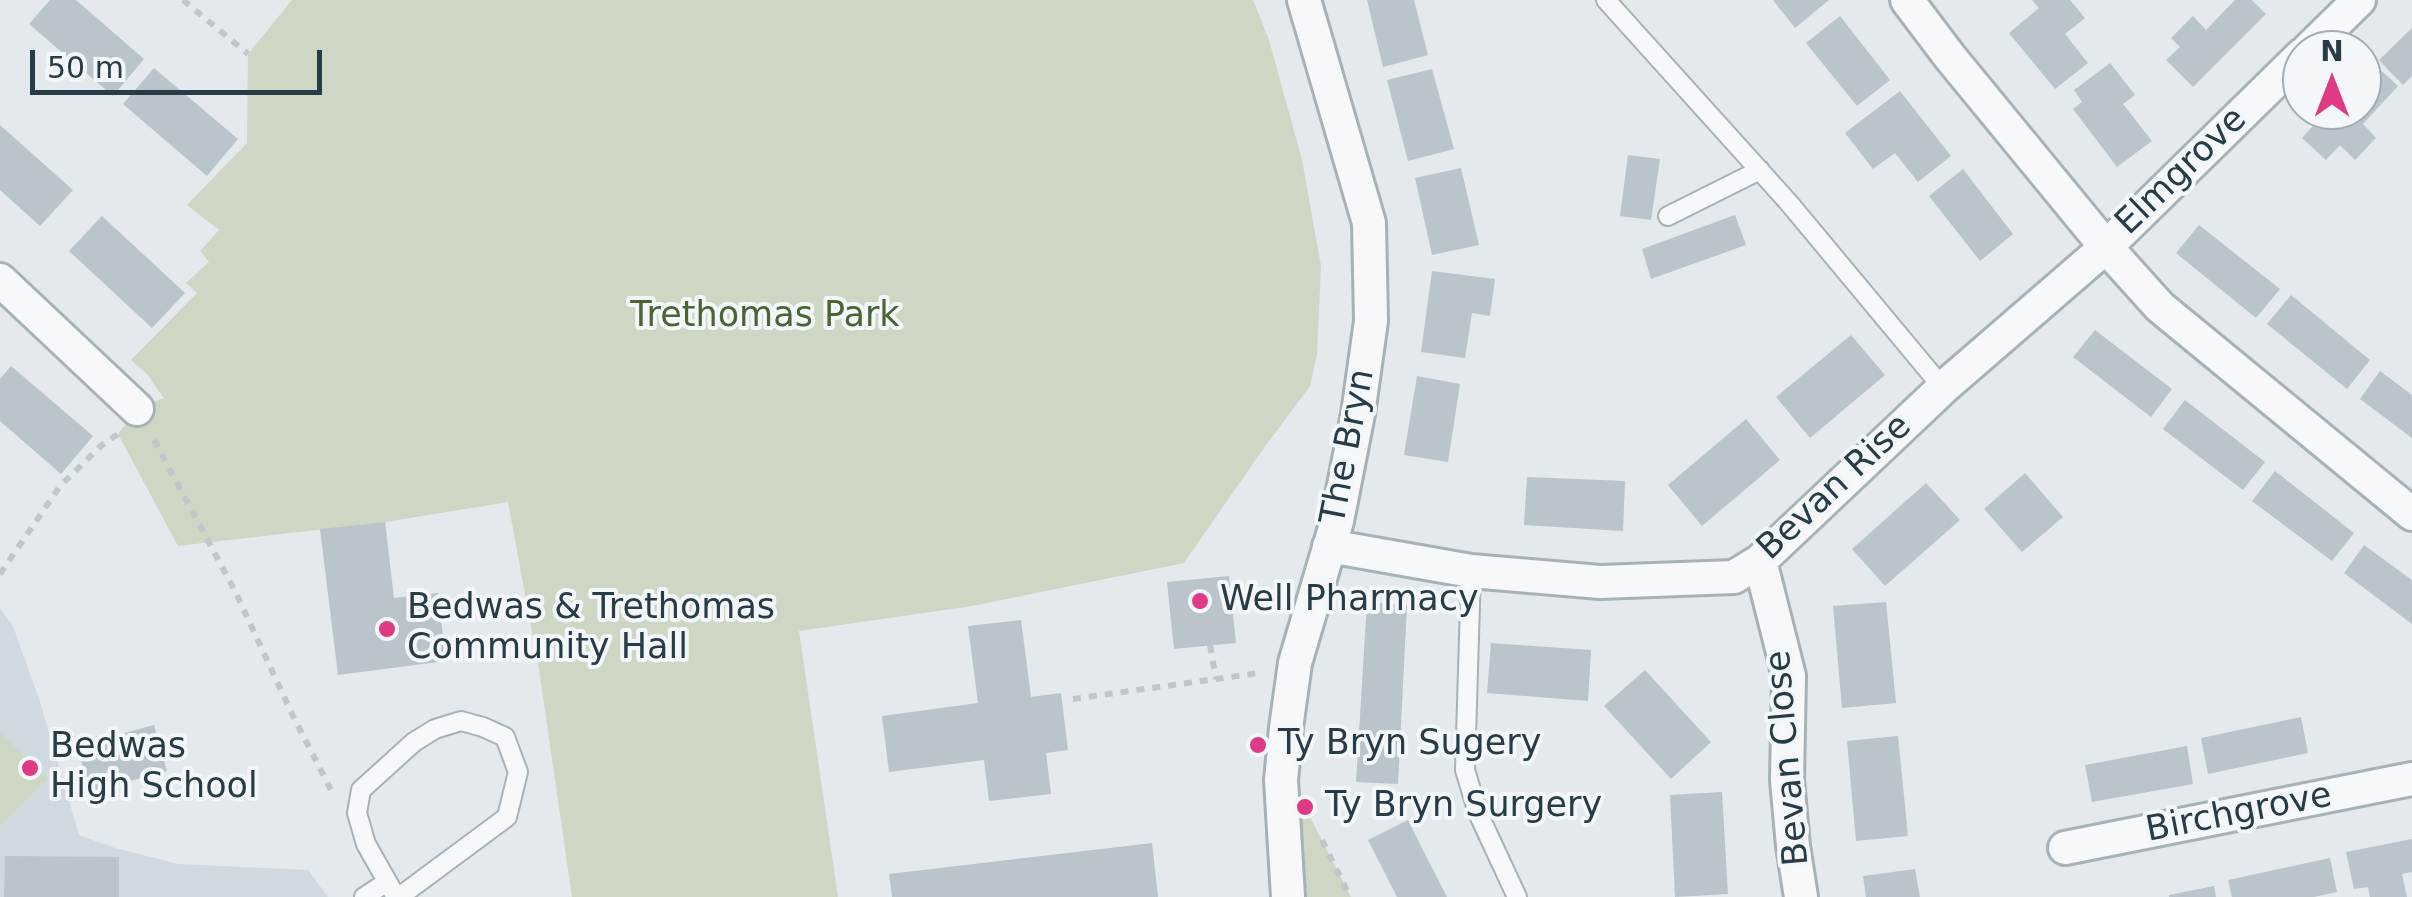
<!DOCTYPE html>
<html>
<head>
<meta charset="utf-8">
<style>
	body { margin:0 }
	#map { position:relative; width:2412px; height:897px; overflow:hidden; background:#e3e9ec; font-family:"DejaVu Sans",sans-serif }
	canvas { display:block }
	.north { position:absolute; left:2282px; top:30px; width:100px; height:100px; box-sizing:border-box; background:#f3f7f9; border:2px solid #a2acb2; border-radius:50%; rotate:0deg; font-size:28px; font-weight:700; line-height:40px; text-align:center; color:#283c47 }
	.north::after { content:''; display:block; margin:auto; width:35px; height:45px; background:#de3b84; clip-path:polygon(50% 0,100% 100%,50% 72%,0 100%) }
	.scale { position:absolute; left:30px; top:50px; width:292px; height:45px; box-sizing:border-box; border:5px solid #283c47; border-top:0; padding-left:12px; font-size:30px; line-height:35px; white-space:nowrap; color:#283c47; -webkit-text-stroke:8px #f3f7f9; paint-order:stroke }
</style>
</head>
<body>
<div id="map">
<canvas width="2412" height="897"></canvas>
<div class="north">N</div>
<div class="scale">50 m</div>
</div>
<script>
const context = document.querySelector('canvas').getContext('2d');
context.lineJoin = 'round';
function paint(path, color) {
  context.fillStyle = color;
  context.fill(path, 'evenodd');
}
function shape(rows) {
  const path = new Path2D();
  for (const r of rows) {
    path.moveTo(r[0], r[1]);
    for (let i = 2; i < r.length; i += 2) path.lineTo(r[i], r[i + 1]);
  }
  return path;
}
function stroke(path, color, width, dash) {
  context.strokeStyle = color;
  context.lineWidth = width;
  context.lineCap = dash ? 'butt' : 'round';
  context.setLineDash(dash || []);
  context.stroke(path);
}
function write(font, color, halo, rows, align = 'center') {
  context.font = font + ' "DejaVu Sans",sans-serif';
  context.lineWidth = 8;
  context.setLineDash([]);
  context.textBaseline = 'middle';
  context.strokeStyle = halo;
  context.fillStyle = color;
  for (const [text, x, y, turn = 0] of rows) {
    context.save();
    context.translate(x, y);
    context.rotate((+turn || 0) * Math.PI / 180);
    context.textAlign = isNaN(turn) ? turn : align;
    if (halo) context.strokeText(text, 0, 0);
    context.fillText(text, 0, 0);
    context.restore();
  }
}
const built = shape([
	[0,609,13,626,40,702,79,835,115,848,178,864,308,870,328,897,0,897]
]);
const green = shape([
	[292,0,1253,0,1269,40,1302,160,1321,266,1317,354,1310,386,1261,452,1184,563,972,606,799,631,838,897,572,897,539,669,508,502,385,522,178,546,118,434,137,409,164,398,147,374,131,360,197,293,186,283,209,262,200,251,219,230,187,205,247,143,248,54],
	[0,732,47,779,0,826],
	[1282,806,1311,819,1351,897,1290,897]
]);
const building = shape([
	[50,0,76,0,144,59,113,96,29,24],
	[1367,0,1414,0,1428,55,1383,67],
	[1773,0,1829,0,1795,28],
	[2032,0,2070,0,2085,18,2065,34,2088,63,2055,89,2009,33,2039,8],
	[2235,0,2252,0,2266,14,2193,87,2166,60,2180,47,2171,38,2193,16,2206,30],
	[1840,16,1890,80,1857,106,1806,43],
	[2412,28,2412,76,2403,85,2379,60],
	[2110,63,2135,95,2123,104,2152,141,2117,167,2073,109,2082,102,2074,90],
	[2374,64,2398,86,2363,124,2376,138,2355,160,2340,145,2326,160,2302,138,2325,113,2322,110,2362,110,2362,77],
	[154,68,238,139,207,176,123,104],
	[1432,69,1454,149,1408,161,1387,80],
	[1900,91,1951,156,1918,182,1895,153,1873,169,1845,133],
	[0,125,73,190,40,226,0,190],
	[1628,155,1660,159,1651,220,1620,216],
	[1461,168,1479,245,1432,255,1415,178],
	[1963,169,2013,234,1980,261,1929,196],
	[1735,215,1746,245,1651,279,1642,249],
	[102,216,185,293,152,328,69,251],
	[2199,225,2280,289,2256,318,2176,253],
	[1432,271,1495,279,1490,316,1472,313,1465,358,1421,352],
	[2291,295,2370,360,2347,389,2267,324],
	[2095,330,2172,389,2151,417,2073,357],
	[1851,335,1885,375,1810,438,1776,397],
	[11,366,93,436,61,474,0,421,0,379],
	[2380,371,2412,395,2412,438,2360,399],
	[1417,376,1460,384,1448,462,1404,455],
	[2185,400,2265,462,2243,490,2163,429],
	[1746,419,1780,460,1702,526,1668,485],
	[2275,471,2354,533,2332,561,2252,501],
	[2025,473,2063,517,2022,552,1984,509],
	[1527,477,1625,481,1623,531,1524,525],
	[1926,483,1960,520,1885,586,1852,549],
	[385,522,394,598,438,593,446,661,338,675,320,529],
	[2364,545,2412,580,2412,624,2344,573],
	[1229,576,1236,643,1174,649,1167,582],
	[1367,602,1407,605,1398,784,1356,782],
	[1886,602,1896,703,1842,708,1833,606],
	[1021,620,1031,697,1061,693,1068,750,1046,753,1051,794,989,801,984,760,889,772,882,716,978,703,968,626],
	[1491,643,1591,650,1588,701,1487,693],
	[1645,670,1711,742,1671,779,1604,706],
	[2301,717,2308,753,2208,774,2201,738],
	[154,725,167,771,90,792,77,746],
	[1898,736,1908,836,1856,841,1847,741],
	[2187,746,2193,784,2092,802,2085,765],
	[1722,792,1728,894,1675,897,1670,795],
	[1408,820,1426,856,1447,897,1397,897,1368,840],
	[2412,839,2412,872,2402,874,2407,897,2370,897,2368,887,2354,889,2346,852],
	[1152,843,1158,897,892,897,889,874],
	[5,856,119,857,119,897,4,897],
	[2330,858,2337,892,2314,897,2232,897,2228,880],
	[1915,869,1920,897,1866,897,1863,876],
	[2214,886,2216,897,2169,897,2169,895]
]);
const path = shape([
	[183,0,248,54],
	[154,440,236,593,292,714,331,790],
	[0,574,60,486,102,445,118,434],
	[1210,645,1216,679],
	[1073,699,1259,673],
	[1322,840,1350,897]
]);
const service = shape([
	[1606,0,1789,203,1943,388],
	[1668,216,1760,170],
	[1471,571,1465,770,1478,813,1517,897],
	[364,897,387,882],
	[396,897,366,844,357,813,361,790,414,742,435,729,461,721,483,727,505,737,518,772,507,817,399,897]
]);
const minor = shape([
	[1907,0,1950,57,2106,247,2160,307,2412,514],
	[2308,50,2359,0],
	[0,280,137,409],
	[1329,546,1471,571,1600,582,1734,577,1760,561,1943,388,2106,247,2302,55],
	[1760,561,1789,676,1787,780,1793,846,1801,897],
	[2065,848,2412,779],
	[1288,897,1281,780,1286,728,1295,663,1337,521,1358,414,1371,321,1369,223,1304,0]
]);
const markers = [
	[1200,601,10,"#de3b84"],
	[387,629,10,"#de3b84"],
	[1258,745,10,"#de3b84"],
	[30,768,10,"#de3b84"],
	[1305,807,10,"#de3b84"]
];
const streetNames = [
	["Elmgrove",2182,172,-44],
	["The Bryn",1349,447,-79],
	["Bevan Rise",1835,488,-43],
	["Bevan Close",1789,758,-95],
	["Birchgrove",2239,814,-11]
];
const parkNames = [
	["Trethomas Park",765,317]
];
const poiNames = [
	["Well Pharmacy",1220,601],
	["Bedwas & Trethomas",407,609],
	["Community Hall",407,649],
	["Ty Bryn Sugery",1278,745],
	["Bedwas",50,748],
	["High School",50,788],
	["Ty Bryn Surgery",1325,807]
];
paint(built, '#d0d9df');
paint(green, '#ced7c3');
paint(building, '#b9c4cb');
stroke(service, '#a7b2b7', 22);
stroke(minor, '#a7b2b7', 38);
stroke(path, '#c0c7cb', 6, [8, 8]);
stroke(service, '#f6f8fa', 18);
stroke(minor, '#f6f8fa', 32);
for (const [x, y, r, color] of markers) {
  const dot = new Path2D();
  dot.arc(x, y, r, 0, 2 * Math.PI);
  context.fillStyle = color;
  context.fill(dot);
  stroke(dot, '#f3f7f9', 4);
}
write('35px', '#283c47', '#f3f7f9', streetNames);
write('35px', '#4b6434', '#f3f7f9', parkNames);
write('35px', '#283c47', '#f3f7f9', poiNames, 'left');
</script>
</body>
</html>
